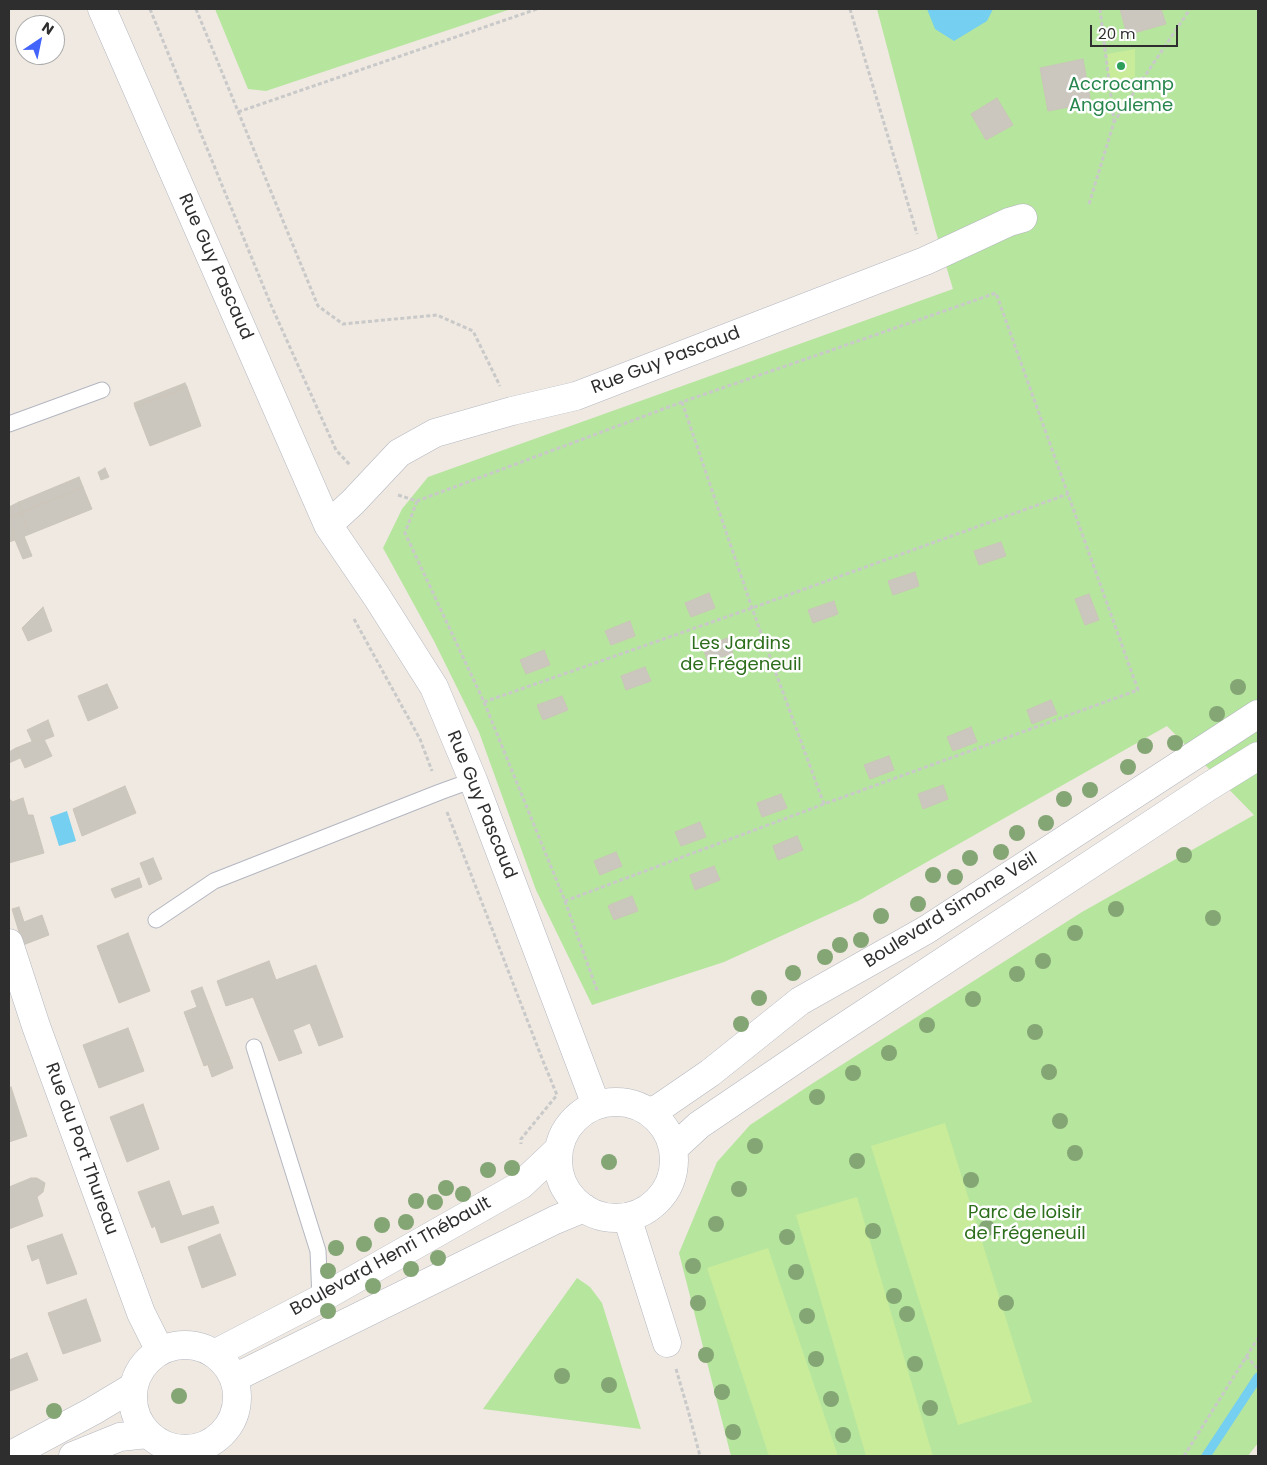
<!DOCTYPE html>
<html>
<head>
<meta charset="utf-8">
<style>
	body { margin:0 }
	#map { position:relative; width:1267px; height:1465px; overflow:hidden; background:#efe9e1; font-family:Poppins,sans-serif }
	canvas { display:block }
	.frame { position:absolute; inset:0; border:10px solid #2e2e2e; pointer-events:none }
	.north { position:absolute; left:15px; top:15px; width:50px; height:50px; box-sizing:border-box; background:#fff; border:1px solid #ababab; border-radius:50%; rotate:34deg; font-size:14px; font-weight:700; line-height:20px; text-align:center; color:#2e2e2e }
	.north::after { content:''; display:block; margin:auto; width:18px; height:22px; background:#4264fb; clip-path:polygon(50% 0,100% 100%,50% 72%,0 100%) }
	.scale { position:absolute; left:1090px; top:25px; width:88px; height:22px; box-sizing:border-box; border:2px solid #2e2e2e; border-top:0; padding-left:6px; font-size:15px; line-height:18px; white-space:nowrap; color:#2e2e2e; -webkit-text-stroke:4px #fff; paint-order:stroke }
</style>
</head>
<body>
<div id="map">
<canvas width="1267" height="1465"></canvas>
<div class="frame"></div>
<div class="north">N</div>
<div class="scale">20 m</div>
</div>
<script>
const context = document.querySelector('canvas').getContext('2d');
context.lineJoin = 'round';
function paint(path, color) {
  context.fillStyle = color;
  context.fill(path, 'evenodd');
}
function shape(rows) {
  const path = new Path2D();
  for (const r of rows) {
    if (r.length === 3) {
      path.moveTo(r[0] + r[2], r[1]);
      path.arc(r[0], r[1], r[2], 0, 2 * Math.PI);
      continue;
    }
    path.moveTo(r[0], r[1]);
    for (let i = 2; i < r.length; i += 2) path.lineTo(r[i], r[i + 1]);
  }
  return path;
}
function stroke(path, color, width, dash) {
  context.strokeStyle = color;
  context.lineWidth = width;
  context.lineCap = dash ? 'butt' : 'round';
  context.setLineDash(dash || []);
  context.stroke(path);
}
function write(font, color, halo, rows, align = 'center') {
  context.font = font + ' Poppins,sans-serif';
  context.lineWidth = 5;
  context.setLineDash([]);
  context.textBaseline = 'middle';
  context.strokeStyle = halo;
  context.fillStyle = color;
  for (const [text, x, y, turn = 0] of rows) {
    context.save();
    context.translate(x, y);
    context.rotate((+turn || 0) * Math.PI / 180);
    context.textAlign = isNaN(turn) ? turn : align;
    if (halo) context.strokeText(text, 0, 0);
    context.fillText(text, 0, 0);
    context.restore();
  }
}
const green = shape([
	[215,9,511,9,266,91,248,89],
	[877,9,1258,9,1258,1443,1248,1456,731,1456,679,1253,717,1162,750,1125,810,1085,1082,912,1254,815,1167,726,858,901,724,962,592,1005,536,890,479,732,434,641,383,548,402,509,428,477,953,289,935,229],
	[577,1278,590,1287,602,1303,641,1429,483,1409]
]);
const pitch = shape([
	[1135,49,1135,77,1109,82,1107,54],
	[945,1123,1032,1402,958,1425,871,1146],
	[857,1197,933,1456,866,1456,796,1215],
	[768,1248,838,1456,769,1456,707,1268]
]);
const water = shape([
	[927,9,993,9,987,21,954,41,935,29],
	[67,811,76,841,59,846,50,817]
]);
const stream = shape([
	[1206,1456,1258,1377]
]);
const building = shape([
	[1120,9,1161,9,1166,24,1127,35,1120,9],
	[1083,59,1091,103,1048,111,1040,68,1083,59],
	[997,98,1013,125,986,140,971,114,997,98],
	[185,383,187,387,135,407,134,403,185,383],
	[187,387,201,426,150,446,135,407,187,387],
	[105,468,109,477,101,480,98,472,105,468],
	[79,477,83,487,22,512,19,502,79,477],
	[83,487,92,509,30,534,22,512,83,487],
	[19,502,22,512,9,518,9,507,19,502],
	[22,512,30,534,15,540,9,518,22,512],
	[9,521,15,540,9,542,9,521],
	[24,536,32,556,23,559,15,540,24,536],
	[1001,542,1006,556,979,565,974,551,1001,542],
	[915,572,919,586,893,595,888,581,915,572],
	[709,593,715,608,691,617,685,603,709,593],
	[1089,594,1099,620,1085,625,1075,599,1089,594],
	[834,601,838,614,813,623,808,610,834,601],
	[43,607,52,631,28,641,22,628,43,607],
	[630,621,635,636,611,645,605,631,630,621],
	[727,638,733,653,708,662,703,648,727,638],
	[544,650,550,665,526,674,520,660,544,650],
	[645,667,651,681,626,690,621,676,645,667],
	[107,684,118,708,88,721,78,696,107,684],
	[562,696,568,710,543,720,537,705,562,696],
	[1051,700,1057,714,1032,724,1027,710,1051,700],
	[48,720,54,736,44,740,43,737,32,741,27,730,48,720],
	[971,727,977,742,953,751,947,737,971,727],
	[43,737,52,756,25,768,16,748,43,737],
	[16,748,20,758,9,763,9,752,16,748],
	[889,756,894,770,870,779,864,765,889,756],
	[943,785,948,799,923,809,918,794,943,785],
	[125,786,136,813,82,836,73,809,125,786],
	[781,794,787,808,762,817,757,803,781,794],
	[23,798,28,815,33,815,44,853,9,863,9,800,11,800,12,802,23,798],
	[700,822,706,837,681,846,675,832,700,822],
	[797,836,803,850,778,860,773,846,797,836],
	[616,852,622,866,600,875,594,861,616,852],
	[153,858,162,879,149,885,140,863,153,858],
	[714,866,720,880,695,890,690,875,714,866],
	[139,878,142,887,115,898,111,889,139,878],
	[632,896,638,911,619,918,612,904,632,896],
	[612,904,619,918,614,920,608,906,612,904],
	[19,907,24,922,42,915,49,935,23,945,12,909,19,907],
	[128,933,150,991,119,1003,97,946,128,933],
	[269,961,276,980,316,965,343,1037,319,1046,310,1023,293,1030,302,1053,279,1061,253,997,226,1006,217,981,269,961],
	[202,987,229,1057,204,1066,184,1012,197,1007,191,991,202,987],
	[128,1028,144,1071,99,1088,83,1045,128,1028],
	[229,1057,233,1068,212,1077,208,1065,229,1057],
	[11,1087,27,1136,9,1142,9,1088,11,1087],
	[143,1104,159,1149,127,1162,110,1117,143,1104],
	[31,1178,37,1178,45,1183,43,1192,37,1197,43,1216,9,1229,9,1187,31,1178],
	[169,1181,182,1216,213,1206,219,1223,161,1243,155,1226,152,1228,138,1192,169,1181],
	[62,1234,77,1274,47,1284,39,1258,32,1261,27,1246,62,1234],
	[220,1234,236,1275,202,1288,188,1247,220,1234],
	[86,1299,101,1341,63,1354,48,1313,86,1299],
	[27,1353,38,1380,10,1391,9,1389,9,1360,27,1353]
]);
const path = shape([
	[150,9,271,305,336,450,350,465],
	[196,9,318,306,343,324,437,315,473,331,500,386],
	[850,9,917,234],
	[1100,9,1114,121],
	[238,112,537,9],
	[1089,204,1114,122,1190,9],
	[682,402,752,608,824,804],
	[398,495,417,501,682,402,996,293,1138,690,824,804,565,901],
	[417,501,405,533,484,702,565,901,598,993],
	[354,619,420,739,432,771],
	[484,702,752,608,1068,494],
	[447,812,543,1061,557,1095,521,1139,521,1144],
	[1246,1356,1258,1369],
	[676,1369,688,1410,700,1456],
	[1184,1456,1258,1338]
]);
const service = shape([
	[9,424,102,390],
	[156,920,214,881,440,792,473,780],
	[254,1047,318,1251,320,1299]
]);
const minor = shape([
	[102,9,328,525,377,597,434,687,473,780,596,1105],
	[328,525,353,502,399,453,435,433,512,411,576,396,925,261,1009,222,1023,218],
	[9,943,36,1026,141,1313,160,1351],
	[627,1217,667,1343],
	[195,1449,198,1456]
]);
const secondary = shape([
	[616,1160,58],
	[649,1112,659,1108,710,1073,800,1001,926,930,1258,714],
	[673,1149,699,1125,830,1036,1208,787,1258,756],
	[185,1397,52],
	[214,1354,320,1299,521,1185,559,1149],
	[234,1378,555,1220,584,1208],
	[9,1456,93,1411,133,1387],
	[73,1456,120,1437,147,1434]
]);
const trees = [
	[1238,687],
	[1217,714],
	[1175,743],
	[1145,746],
	[1128,767],
	[1090,790],
	[1064,799],
	[1046,823],
	[1017,833],
	[1001,852],
	[1184,855],
	[970,858],
	[933,875],
	[955,877],
	[918,904],
	[1116,909],
	[881,916],
	[1213,918],
	[1075,933],
	[861,940],
	[840,945],
	[825,957],
	[1043,961],
	[793,973],
	[1017,974],
	[759,998],
	[973,999],
	[741,1024],
	[927,1025],
	[1035,1032],
	[889,1053],
	[1049,1072],
	[853,1073],
	[817,1097],
	[1060,1121],
	[755,1146],
	[1075,1153],
	[857,1161],
	[609,1162],
	[512,1168],
	[488,1170],
	[971,1180],
	[446,1188],
	[739,1189],
	[463,1194],
	[416,1201],
	[435,1202],
	[406,1222],
	[716,1224],
	[382,1225],
	[987,1228],
	[873,1231],
	[787,1237],
	[364,1244],
	[336,1248],
	[438,1258],
	[693,1266],
	[411,1269],
	[328,1271],
	[796,1272],
	[373,1286],
	[894,1296],
	[698,1303],
	[1006,1303],
	[328,1311],
	[907,1314],
	[807,1316],
	[706,1355],
	[816,1359],
	[915,1364],
	[562,1376],
	[609,1385],
	[722,1392],
	[179,1396],
	[831,1399],
	[930,1408],
	[54,1411],
	[733,1432],
	[843,1435]
];
const markers = [
	[1121,66,5,"#2e9e5b"]
];
const leisureNames = [
	["Accrocamp",1121,85],
	["Angouleme",1121,106]
];
const streetNames = [
	["Rue Guy Pascaud",215,267,66],
	["Rue Guy Pascaud",666,361,-21],
	["Rue Guy Pascaud",481,805,68],
	["Boulevard Simone Veil",951,911,-32],
	["Rue du Port Thureau",81,1149,70],
	["Boulevard Henri Thébault",391,1257,-29]
];
const parkNames = [
	["Les Jardins",741,644],
	["de Frégeneuil",741,665],
	["Parc de loisir",1025,1213],
	["de Frégeneuil",1025,1234]
];
paint(green, '#b6e59e');
paint(pitch, '#c9ec9a');
paint(water, '#75cff0');
stroke(stream, '#75cff0', 9);
paint(building, '#cbc7bf');
stroke(building, '#cbc5ba', 1);
stroke(service, '#b4b7c1', 17);
stroke(minor, '#b4b7c1', 29);
stroke(secondary, '#b4b7c1', 29);
stroke(path, '#c9c9c9', 3, [4, 2.5]);
stroke(service, '#fff', 15);
stroke(minor, '#fff', 28);
stroke(secondary, '#fff', 28);
context.fillStyle = '#84a574';
for (const [x, y] of trees) {
  context.beginPath();
  context.arc(x, y, 8, 0, 2 * Math.PI);
  context.fill();
}
for (const [x, y, r, color] of markers) {
  const dot = new Path2D();
  dot.arc(x, y, r, 0, 2 * Math.PI);
  context.fillStyle = color;
  context.fill(dot);
  stroke(dot, '#fff', 2);
}
write('18px', '#27864d', '#fff', leisureNames);
write('18px', '#2e2e2e', '#fff', streetNames);
write('18px', '#2c6e1b', '#fff', parkNames);
</script>
</body>
</html>
